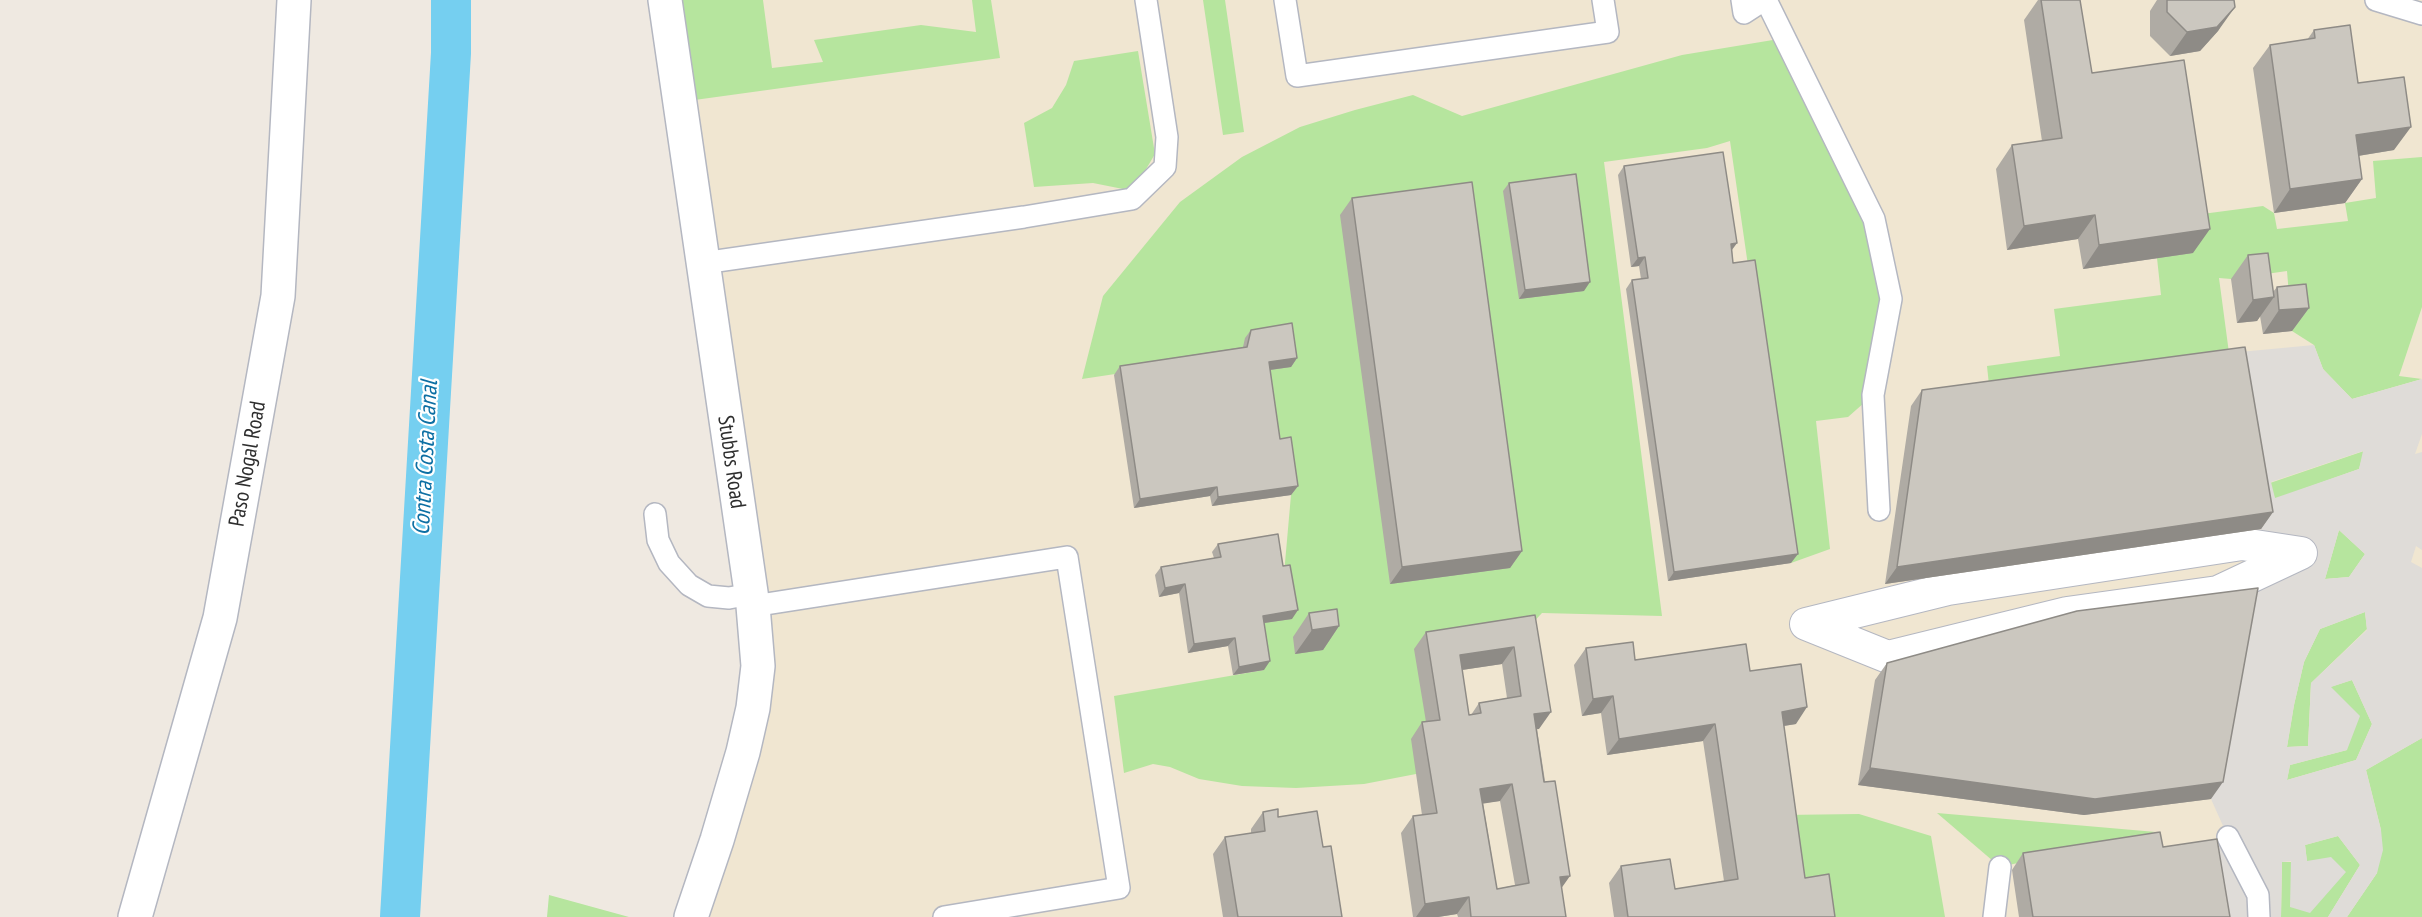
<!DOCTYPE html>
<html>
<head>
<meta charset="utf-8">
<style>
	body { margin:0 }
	canvas { display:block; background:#efe9e1 }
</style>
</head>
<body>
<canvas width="2422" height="917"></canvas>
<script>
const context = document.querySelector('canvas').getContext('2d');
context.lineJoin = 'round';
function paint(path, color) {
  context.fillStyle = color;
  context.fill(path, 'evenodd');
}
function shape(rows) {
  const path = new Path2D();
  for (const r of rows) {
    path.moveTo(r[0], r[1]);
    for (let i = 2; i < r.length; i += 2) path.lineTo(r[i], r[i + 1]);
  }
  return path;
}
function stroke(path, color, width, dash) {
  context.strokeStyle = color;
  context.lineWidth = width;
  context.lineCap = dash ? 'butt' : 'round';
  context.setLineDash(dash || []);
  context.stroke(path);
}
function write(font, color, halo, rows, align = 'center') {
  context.font = font + ' "PT Sans Narrow",sans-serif';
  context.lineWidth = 4.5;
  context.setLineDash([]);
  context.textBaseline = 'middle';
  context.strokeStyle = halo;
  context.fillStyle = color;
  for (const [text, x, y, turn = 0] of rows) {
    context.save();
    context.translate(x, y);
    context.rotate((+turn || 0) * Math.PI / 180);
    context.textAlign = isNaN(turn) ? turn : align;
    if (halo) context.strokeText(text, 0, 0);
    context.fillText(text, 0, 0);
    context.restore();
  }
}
const education = shape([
	[665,0,2422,0,2422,917,691,917,753,708]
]);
const green = shape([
	[665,0,763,0,772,68,823,62,814,40,921,25,976,32,972,0,991,0,1000,58,680,102],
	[1203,0,1225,0,1244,132,1223,135],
	[1785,38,1874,219,1891,299,1873,395,1848,417,1816,421,1830,549,1791,563,1730,141,1707,148,1604,162,1662,616,1542,613,1524,632,1415,649,1429,737,1416,774,1364,784,1296,788,1242,786,1199,779,1170,767,1153,764,1124,773,1114,696,1264,670,1257,624,1284,574,1291,495,1241,355,1082,379,1103,296,1180,202,1242,157,1300,127,1355,110,1413,95,1462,116,1682,55],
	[1138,51,1155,154,1133,191,1093,183,1034,187,1024,123,1052,108,1066,85,1074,61],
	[2422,157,2422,307,2399,376,2422,379,2352,399,2323,369,2314,345,2292,331,2287,271,2231,279,2219,278,2229,353,1989,385,1987,366,2060,356,2054,309,2161,295,2157,258,2187,216,2263,206,2274,213,2277,229,2348,221,2345,203,2376,198,2373,161],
	[2364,451,2359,469,2275,499,2270,483],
	[2339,530,2365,554,2349,577,2325,579],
	[2365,612,2367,629,2311,683,2308,746,2287,747,2294,705,2304,662,2320,629],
	[2352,680,2372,724,2356,760,2287,780,2290,765,2347,750,2330,687],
	[2422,738,2422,917,2347,917,2377,873,2381,830,2366,770],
	[1937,813,2156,832,2000,867],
	[1859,814,1931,836,1945,917,1821,917,1794,895,1782,815],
	[2338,836,2360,865,2328,917,2281,917,2282,862,2307,862,2305,845],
	[549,895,629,917,547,917]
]);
const plaza = shape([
	[2314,345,2323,369,2352,399,2422,379,2422,434,2415,454,2422,452,2422,550,2416,546,2411,562,2422,568,2422,738,2366,770,2381,830,2383,850,2377,873,2347,917,2328,917,2360,865,2338,836,2305,845,2307,861,2331,857,2346,872,2310,913,2290,907,2291,861,2282,862,2281,917,2215,917,2206,856,2228,837,2211,799,2261,529,2233,364,2229,353],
	[2363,451,2359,469,2275,498,2271,482],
	[2339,530,2365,554,2349,577,2325,579],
	[2365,612,2367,630,2311,683,2308,746,2287,747,2294,705,2304,662,2320,629],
	[2352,680,2372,724,2356,760,2287,780,2290,765,2347,750,2360,716,2331,687]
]);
const canal = shape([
	[400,917,451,53,451,0]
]);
const service = shape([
	[1285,0,1297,76,1608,32,1603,0],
	[1742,0,1744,13,1764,0],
	[1766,0,1874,219,1891,299,1873,395,1879,510],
	[2376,0,2422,14],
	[703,263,1024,217,1132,199,1165,167,1167,137,1146,0],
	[655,514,658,540,669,563,689,585,708,596,729,598,751,594],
	[753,606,1067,557,1119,888,944,917],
	[2228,837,2258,895,2259,917],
	[1994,917,2000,867]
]);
const pedestrian = shape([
	[2242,544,2301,553,2218,592,2067,613,1888,657,1806,624,1948,589,2242,544]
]);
const minor = shape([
	[665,0,753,606,758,666,753,708,743,752,717,840,691,917]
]);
const tertiary = shape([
	[135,917,220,618,278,296,294,0]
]);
const wall = shape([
	[2038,0,2080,0,2092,73,2193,253,2083,269,2078,239,2007,250,1996,169,2012,145,2042,141,2024,20],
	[2157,0,2234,0,2218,31,2200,51,2170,56,2150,36,2150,11],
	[2314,30,2358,83,2394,150,2358,156,2362,179,2345,203,2274,213,2253,68,2270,45,2307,40],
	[1624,166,1737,243,1732,250,1733,263,1791,563,1668,581,1626,289,1632,280,1641,279,1639,266,1631,267,1618,175],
	[1509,183,1584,291,1519,299,1503,191],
	[1352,198,1522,551,1510,568,1390,584,1340,215],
	[2248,255,2273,292,2277,287,2309,308,2292,331,2263,334,2260,316,2257,321,2237,323,2231,279],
	[1251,330,1297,358,1291,367,1270,370,1280,439,1298,486,1291,495,1212,506,1210,496,1134,508,1114,375,1120,366,1243,347,1245,338],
	[1922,390,2273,512,2261,529,1885,584,1911,406],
	[1218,544,1292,619,1264,623,1264,670,1233,675,1228,646,1188,653,1179,593,1159,597,1155,575,1161,567,1214,558,1212,552],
	[1309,613,1339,626,1323,650,1295,654,1293,637],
	[1535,615,1539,729,1537,729,1566,917,1458,917,1457,914,1438,917,1413,917,1401,833,1413,816,1422,815,1411,739,1422,722,1426,722,1414,649,1426,632],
	[1502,664,1507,698,1479,703,1471,715,1469,715,1462,670],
	[1500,801,1515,885,1497,889,1483,803],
	[1586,648,1635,660,1750,671,1796,724,1784,726,1805,878,1835,917,1614,917,1609,883,1621,866,1675,889,1724,881,1703,741,1607,755,1601,713,1582,716,1574,665],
	[1887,663,2211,799,2084,815,1858,785,1875,680],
	[1263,812,1278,817,1323,847,1342,917,1223,917,1213,854,1225,837,1251,833,1251,829],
	[2163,847,2230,917,2019,917,2012,870,2023,853]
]);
const shadedWall = shape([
	[2235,7,2218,31,2200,51,2170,56,2187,32],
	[2411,127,2394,150,2339,159,2356,135],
	[2362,179,2345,203,2274,213,2290,189],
	[2095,215,2078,239,2007,250,2024,226],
	[2210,229,2193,253,2083,269,2099,245],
	[1737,243,1730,252,1731,244],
	[1645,257,1639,266,1631,267,1638,258],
	[1590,282,1584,291,1519,299,1525,290],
	[2274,297,2257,321,2237,323,2253,300],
	[2309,308,2292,331,2263,334,2279,310],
	[1297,358,1291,367,1262,371,1269,362],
	[1298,486,1291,495,1212,506,1218,497],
	[1217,487,1210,496,1134,508,1140,499],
	[2273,512,2261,529,1885,584,1897,567],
	[1522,551,1510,568,1390,584,1402,567],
	[1798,554,1791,563,1668,581,1674,572],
	[1185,584,1179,593,1159,597,1165,588],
	[1298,610,1292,619,1257,624,1263,616],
	[1339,626,1323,650,1295,654,1312,630],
	[1235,638,1228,646,1188,653,1194,644],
	[1514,647,1502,664,1448,672,1460,655],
	[1270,661,1264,670,1233,675,1239,667],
	[1613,696,1601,713,1582,716,1593,699],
	[1807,707,1796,724,1770,728,1782,712],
	[1551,712,1539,729,1523,731,1534,714],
	[1715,724,1703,741,1607,755,1619,739],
	[1870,768,2223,782,2211,799,2084,815,1858,785],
	[1512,784,1500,801,1468,806,1480,789],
	[1570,876,1558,893,1560,877],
	[1469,897,1457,914,1438,917,1416,917,1425,904]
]);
const building = shape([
	[2041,0,2080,0,2092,73,2184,60,2210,229,2099,245,2095,215,2024,226,2012,145,2062,138,2041,0],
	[2167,0,2234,0,2235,7,2217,27,2187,32,2167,12,2167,0],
	[2350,25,2358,83,2404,77,2411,127,2356,135,2362,179,2290,189,2270,45,2315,38,2314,30,2350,25],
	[1723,152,1737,243,1731,244,1733,263,1755,260,1798,554,1674,572,1632,280,1648,278,1645,257,1638,258,1624,166,1723,152],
	[1576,174,1590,282,1525,290,1509,183,1576,174],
	[1472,182,1522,551,1402,567,1352,198,1472,182],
	[2268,253,2274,297,2253,300,2248,255,2268,253],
	[2306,284,2309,308,2279,310,2277,287,2306,284],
	[1292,323,1297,358,1269,362,1280,439,1291,437,1298,486,1218,497,1217,487,1140,499,1120,366,1247,347,1251,330,1292,323],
	[2245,347,2273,512,1897,567,1922,390,2245,347],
	[1278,534,1283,566,1290,565,1298,610,1263,616,1270,661,1239,667,1235,638,1194,644,1185,584,1165,588,1161,567,1221,557,1218,544,1278,534],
	[2258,588,2223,782,2095,799,1870,768,1887,663,2077,611,2258,588],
	[1337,609,1339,626,1312,630,1309,613,1337,609],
	[1535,615,1551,712,1534,714,1544,782,1555,781,1570,876,1560,877,1566,917,1471,917,1469,897,1425,904,1413,816,1437,813,1422,722,1440,720,1426,632,1535,615],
	[1514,647,1521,696,1479,703,1481,713,1469,715,1460,655,1514,647],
	[1512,784,1529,883,1497,889,1480,789,1512,784],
	[1633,642,1635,660,1746,644,1750,671,1801,664,1807,707,1782,712,1805,878,1829,874,1835,917,1628,917,1621,866,1670,859,1675,889,1738,879,1715,724,1619,739,1613,696,1593,699,1586,648,1633,642],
	[1278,809,1278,817,1317,811,1323,847,1331,846,1342,917,1238,917,1225,837,1265,831,1263,812,1278,809],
	[2160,832,2163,847,2217,839,2230,917,2033,917,2023,853,2160,832]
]);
const streetNames = [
	["Stubbs Road",731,462,82],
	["Paso Nogal Road",248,464,-80]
];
const waterNames = [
	["Contra Costa Canal",426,458,-87]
];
paint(education, '#f0e6d1');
paint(green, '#b6e59e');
paint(plaza, '#dfdcd8');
stroke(canal, '#75cff0', 40);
stroke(service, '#b4b7c1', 24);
stroke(pedestrian, '#b4b7c1', 34);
stroke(minor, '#b4b7c1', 36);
stroke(tertiary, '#b4b7c1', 36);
stroke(service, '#fff', 21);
stroke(pedestrian, '#fff', 32);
stroke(minor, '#fff', 33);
stroke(tertiary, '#fff', 33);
paint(wall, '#afaba4');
paint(shadedWall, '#8e8b86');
paint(building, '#cbc7bf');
stroke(building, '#8e8b86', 1.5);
write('22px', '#2e2e2e', '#fff', streetNames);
write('italic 24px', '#0d6fa3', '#fff', waterNames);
</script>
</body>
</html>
